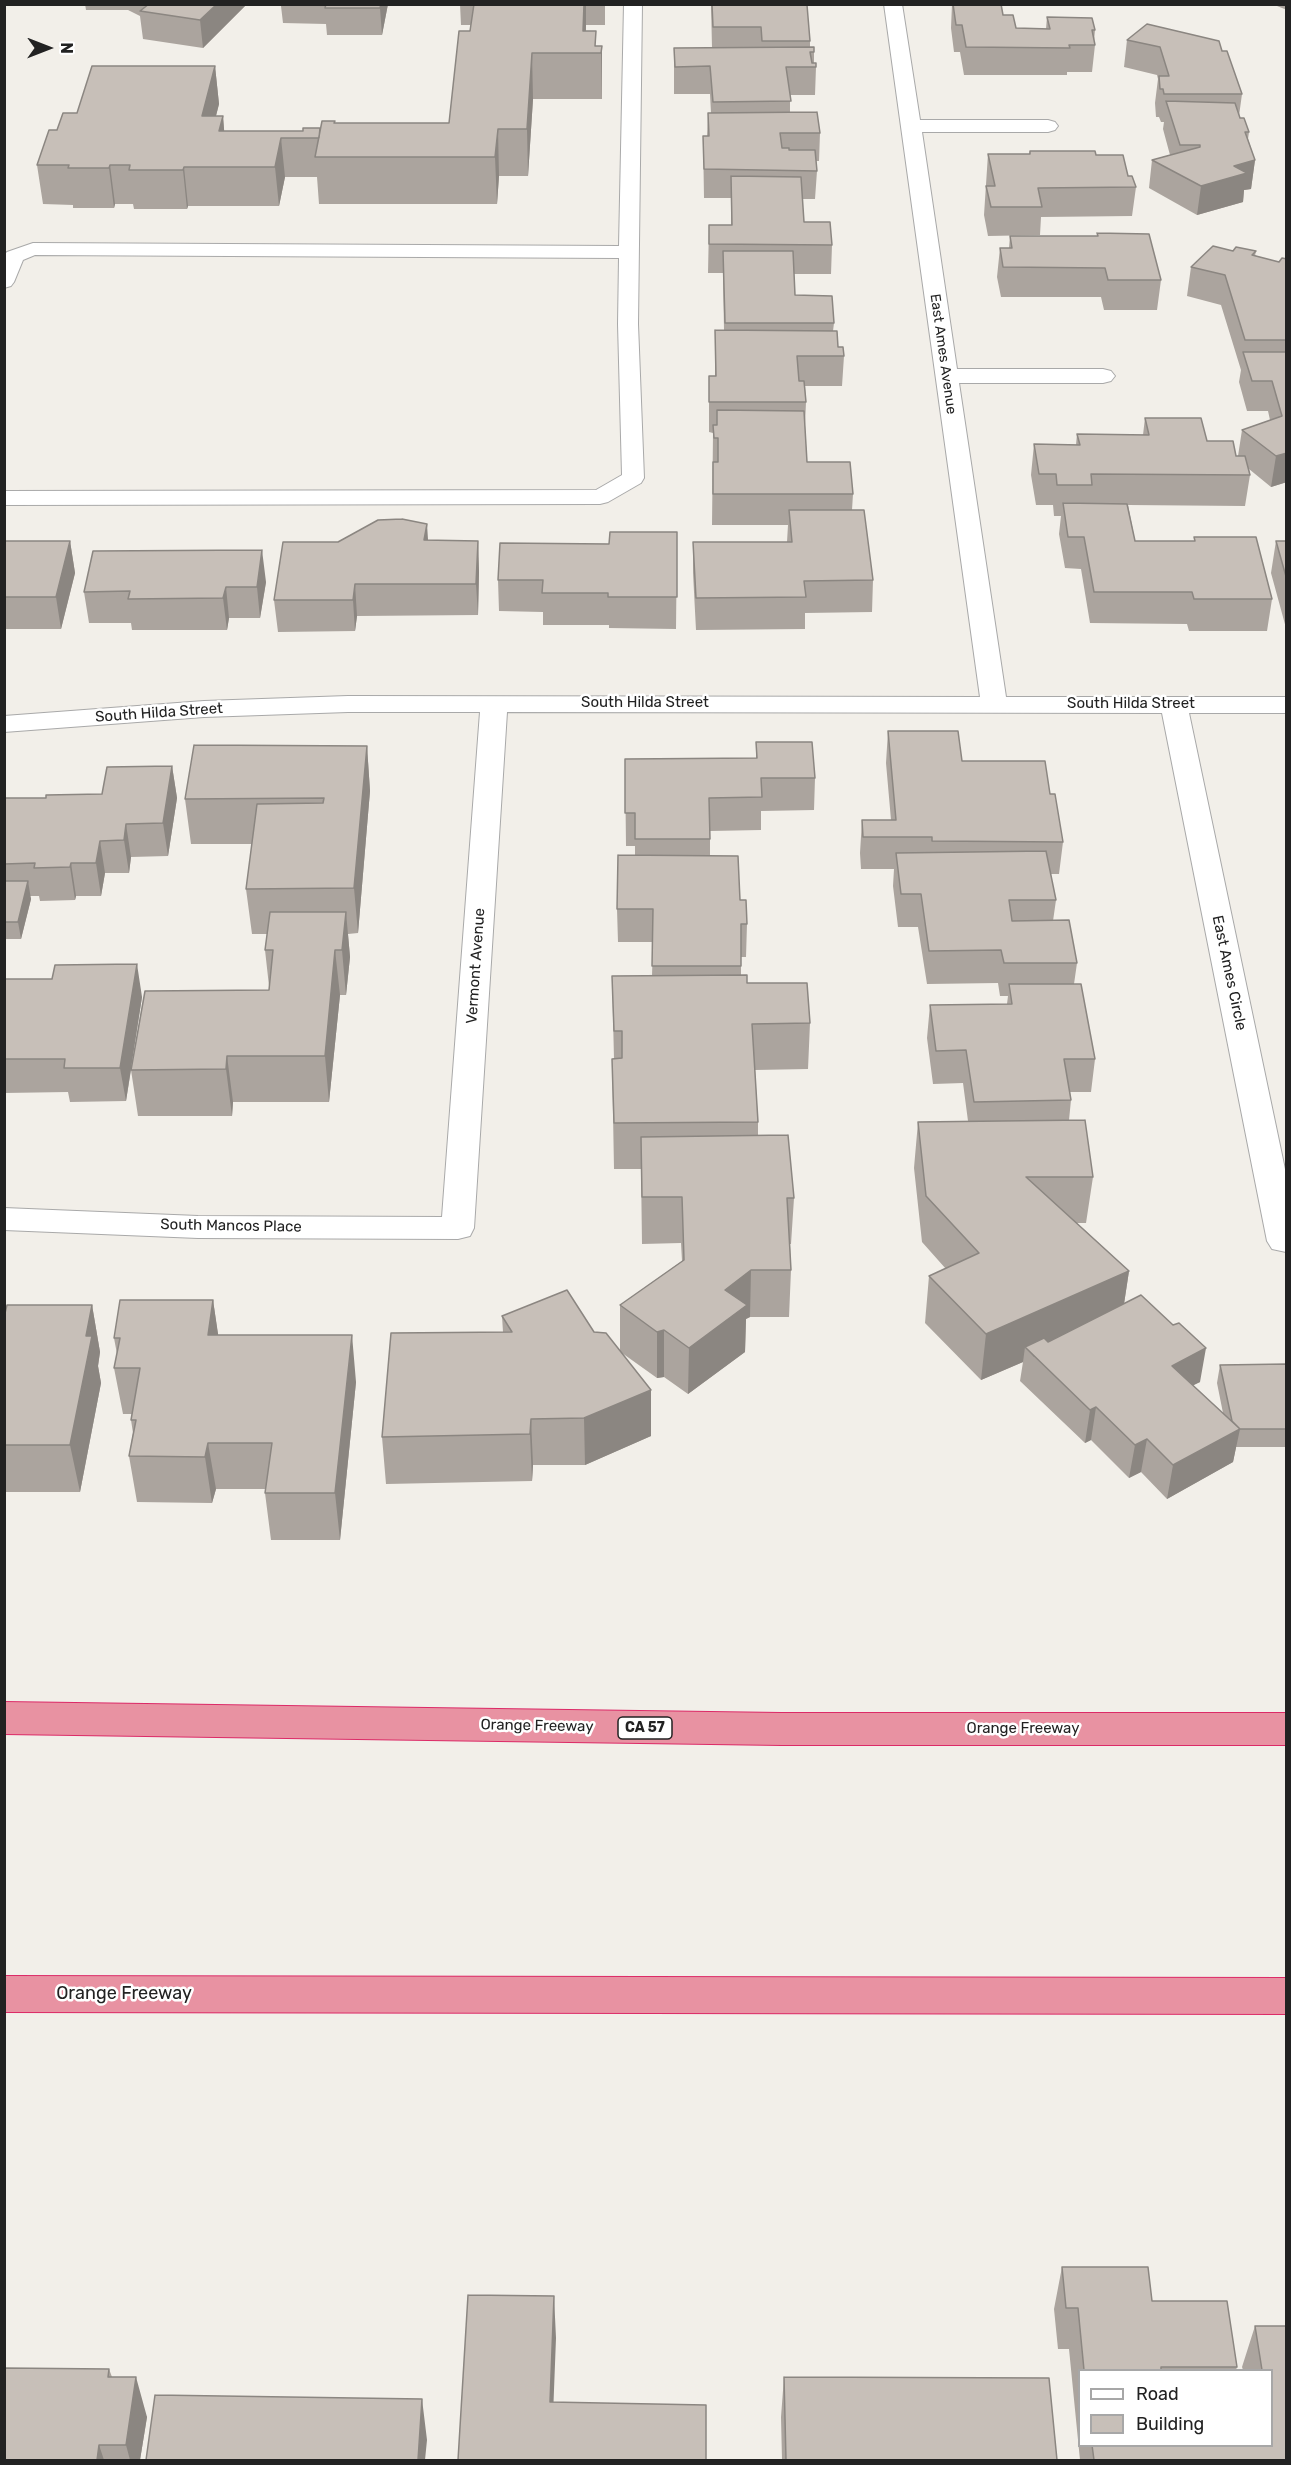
<!DOCTYPE html>
<html>
<head>
<meta charset="utf-8">
<style>
	body { margin:0 }
	#map { position:relative; width:1291px; height:2465px; overflow:hidden; background:#f2efe9; font-family:Rubik,sans-serif }
	canvas { display:block }
	.frame { position:absolute; inset:0; border:6px solid #222; pointer-events:none }
	.legend { position:absolute; left:1078px; top:2369px; width:195px; height:78px; box-sizing:border-box; background:#fff; border:2px solid #a7a7a7; margin:0; padding:8px 10px; list-style:none; font-size:18px; color:#222 }
	.legend li { display:flex; align-items:center; gap:12px; height:30px }
	.legend b { width:30px; border:2px solid #a7a7a7 }
	.north { position:absolute; left:18px; top:18px; width:60px; height:60px; -webkit-text-stroke:4px #fff; paint-order:stroke; rotate:90deg; font-size:16px; font-weight:700; line-height:24px; text-align:center; color:#222 }
	.north::after { content:''; display:block; margin:auto; width:21px; height:27px; background:#222; clip-path:polygon(50% 0,100% 100%,50% 72%,0 100%) }
</style>
</head>
<body>
<div id="map">
<canvas width="1291" height="2465"></canvas>
<div class="frame"></div>
<ul class="legend">
<li><b style="height:8px;background:#fff"></b>Road</li>
<li><b style="height:16px;background:#c7bfb8"></b>Building</li>
</ul>
<div class="north">N</div>
</div>
<script>
const context = document.querySelector('canvas').getContext('2d');
context.lineJoin = 'round';
function shape(rows) {
  const path = new Path2D();
  for (const r of rows) {
    path.moveTo(r[0], r[1]);
    for (let i = 2; i < r.length; i += 2) path.lineTo(r[i], r[i + 1]);
  }
  return path;
}
function stroke(path, color, width, dash) {
  context.strokeStyle = color;
  context.lineWidth = width;
  context.lineCap = dash ? 'butt' : 'round';
  context.setLineDash(dash || []);
  context.stroke(path);
}
function paint(path, color) {
  context.fillStyle = color;
  context.fill(path, 'evenodd');
}
function write(font, color, halo, rows, align = 'center') {
  context.font = font + ' Rubik,sans-serif';
  context.lineWidth = 5;
  context.setLineDash([]);
  context.textBaseline = 'middle';
  context.strokeStyle = halo;
  context.fillStyle = color;
  for (const [text, x, y, turn = 0] of rows) {
    context.save();
    context.translate(x, y);
    context.rotate((+turn || 0) * Math.PI / 180);
    context.textAlign = isNaN(turn) ? turn : align;
    if (halo) context.strokeText(text, 0, 0);
    context.fillText(text, 0, 0);
    context.restore();
  }
}
const service = shape([
	[624,4,642,4,638,324,644,478,641,483,608,502,600,504,4,505,4,491,596,490,622,475,618,324,619,258,35,255,23,260,14,282,11,286,4,288,4,255,7,252,33,243,619,246,624,4]
]);
const minor = shape([
	[884,4,902,4,920,120,1048,120,1055,122,1058,126,1055,130,1048,132,922,132,957,369,1103,369,1111,371,1115,376,1111,381,1103,383,959,383,1006,697,1286,697,1286,713,1189,713,1286,1174,1286,1252,1272,1249,1267,1241,1162,713,507,712,474,1228,470,1236,458,1239,198,1238,4,1230,4,1208,198,1216,442,1217,480,712,348,712,204,717,4,732,4,716,204,701,348,696,980,697,884,4]
]);
const motorway = shape([
	[4,1702,781,1713,1286,1713,1286,1745,781,1745,4,1734,4,1702],
	[4,1976,1286,1978,1286,2014,4,2012,4,1976]
]);
const wall = shape([
	[85,4,247,4,203,48,143,39,140,16,128,10,86,10],
	[277,4,388,4,382,35,327,35,326,24,283,23,281,6,277,6],
	[460,4,605,4,605,25,586,25,586,31,596,46,602,46,602,99,533,99,528,176,499,176,497,204,319,204,317,177,285,177,279,206,188,206,187,209,134,209,133,204,115,204,114,208,73,208,73,205,43,204,37,165,57,130,77,113,215,66,219,104,216,116,223,116,224,131,303,131,320,128,335,123,449,123,471,25,461,25],
	[711,4,810,41,810,48,814,52,814,63,816,67,815,95,790,95,790,112,820,133,819,161,816,161,817,171,815,199,802,199,804,222,832,245,831,274,794,274,795,295,834,323,833,331,838,347,844,356,842,386,805,386,806,402,805,425,807,462,853,494,852,510,873,580,872,612,805,613,805,629,696,630,693,573,693,542,787,542,788,525,712,525,713,433,709,432,709,376,715,376,715,330,724,330,723,273,708,273,709,225,731,225,731,198,704,198,703,136,707,136,708,113,711,113,710,94,674,94,674,48,712,48],
	[952,4,1001,4,1003,15,1016,28,1046,29,1047,17,1095,30,1094,41,1095,45,1092,72,1067,72,1067,75,964,75,960,52,954,52,951,28],
	[1033,4,1072,4,1072,6,1033,6],
	[1275,4,1287,4,1287,10,1277,6],
	[1127,40,1222,51,1242,94,1239,116,1249,132,1248,139,1255,160,1251,189,1244,190,1243,202,1197,215,1149,188,1152,160,1170,155,1163,129,1164,122,1161,122,1159,117,1156,117,1155,103,1158,79,1157,75,1124,67],
	[1030,151,1096,155,1128,176,1136,187,1132,216,1041,217,1040,235,988,236,984,215,988,154,1029,154],
	[1097,233,1161,280,1157,310,1104,310,1101,297,1001,297,997,277,1000,248,1009,248,1010,236,1097,236],
	[1233,251,1256,251,1255,256,1279,262,1287,259,1287,482,1271,487,1249,469,1250,475,1245,506,1128,505,1135,541,1194,541,1194,537,1272,599,1267,631,1189,631,1187,624,1090,623,1081,569,1065,568,1059,534,1061,516,1054,516,1053,505,1036,505,1031,475,1034,444,1076,445,1077,434,1143,435,1145,418,1207,441,1236,456,1238,456,1242,430,1270,420,1268,411,1247,411,1239,382,1241,370,1221,305,1187,296,1191,267],
	[677,532,676,629,609,628,609,625,543,625,543,612,499,611,498,580],
	[428,540,478,541,479,572,478,615,357,616,355,631,278,632,274,600],
	[4,541,70,541,75,573,61,629,4,629],
	[1276,541,1287,541,1287,628,1286,628,1271,573],
	[266,582,260,618,229,618,227,630,132,630,131,623,89,623,84,592],
	[888,731,962,761,1050,794,1063,842,1059,874,1050,874,1056,900,1053,921,1077,963,1074,984,1095,1059,1091,1092,1070,1092,1071,1100,1069,1120,1093,1177,1086,1223,1077,1223,1129,1271,1124,1304,1200,1382,1193,1385,1223,1413,1217,1383,1220,1365,1287,1364,1287,1447,1236,1447,1233,1462,1167,1499,1141,1472,1129,1478,1091,1440,1085,1443,1020,1381,1023,1362,981,1380,925,1323,929,1276,946,1269,922,1242,914,1168,918,1122,968,1121,963,1083,933,1084,927,1038,930,1005,1007,1004,1008,996,1000,996,998,983,927,984,918,927,898,927,893,886,894,869,861,869,860,853,862,820,891,820,886,763],
	[756,742,815,778,814,810,761,811,761,830,710,831,710,856,740,900,747,924,746,957,741,957,741,975,747,983,810,1023,808,1069,755,1070,758,1122,758,1135,794,1198,791,1244,790,1244,791,1270,789,1317,750,1317,746,1319,745,1352,688,1394,664,1377,657,1378,622,1353,651,1436,585,1465,533,1465,532,1481,386,1484,382,1437,503,1332,502,1316,594,1332,620,1351,620,1305,682,1261,681,1243,642,1244,641,1169,614,1169,612,1059,614,1059,612,976,652,976,653,942,618,942,617,909,635,855,635,846,626,846,625,759,756,758],
	[367,746,370,791,358,933,348,934,350,957,346,995,340,995,329,1102,233,1102,232,1116,138,1116,131,1070,126,1101,70,1102,68,1092,4,1093,4,981,142,997,131,1067,269,990,269,986,265,950,267,934,252,934,246,889,252,844,191,844,185,799],
	[172,766,177,798,168,856,131,857,129,873,105,873,101,896,76,896,75,900,40,901,39,896,30,896,31,899,21,939,4,939,4,798,46,798,102,794],
	[213,1300,218,1335,356,1382,340,1540,271,1540,265,1493,266,1489,216,1489,212,1503,137,1502,129,1456,133,1433,131,1420,132,1414,123,1414,114,1368,117,1354,114,1338],
	[92,1305,100,1352,98,1366,101,1383,80,1492,4,1492,4,1317],
	[1062,2267,1148,2267,1152,2301,1227,2301,1237,2367,1236,2370,1080,2370,1080,2445,1272,2445,1272,2370,1243,2370,1242,2367,1255,2326,1287,2326,1287,2460,1080,2460,1069,2349,1058,2349,1054,2309],
	[109,2369,112,2377,147,2417,140,2460,4,2460],
	[784,2377,1057,2460,782,2460,781,2417]
]);
const shadedWall = shape([
	[217,4,247,4,203,48,200,20],
	[381,4,388,4,382,35,380,8],
	[584,4,586,4,586,25,585,53,583,31],
	[602,46,602,99,601,53],
	[532,53,533,99,528,176,527,129],
	[215,66,219,104,206,154,202,116],
	[223,116,226,154,219,131],
	[498,129,499,176,497,204,495,157],
	[281,138,285,177,279,206,275,167],
	[1255,160,1251,189,1244,190,1243,202,1197,215,1201,186,1234,166],
	[110,165,115,204,114,208,109,168],
	[184,167,188,206,187,209,183,170],
	[1287,453,1287,482,1271,487,1276,456],
	[427,524,429,555,424,540],
	[70,541,75,573,61,629,56,597],
	[478,541,479,572,478,615,476,584],
	[262,550,266,582,260,618,257,587],
	[355,584,357,616,355,631,353,600],
	[226,587,229,618,227,630,223,598],
	[367,746,370,791,358,933,354,888],
	[172,766,177,798,168,856,163,823],
	[126,824,131,857,129,873,124,840],
	[100,841,105,873,101,896,96,863],
	[71,863,76,896,75,900,70,867],
	[28,881,31,899,21,939,18,922],
	[346,912,350,957,346,995,342,950],
	[335,950,340,995,329,1102,325,1056],
	[137,964,142,997,126,1101,120,1068],
	[227,1056,233,1102,232,1116,226,1069],
	[751,1270,750,1317,746,1319,745,1352,688,1394,689,1348,725,1290],
	[1129,1271,1122,1317,1034,1357,1025,1347,1023,1362,981,1380,986,1334],
	[213,1300,220,1347,208,1335],
	[92,1305,100,1352,98,1366,101,1383,80,1492,70,1445,86,1336],
	[664,1330,664,1377,657,1378,657,1332],
	[352,1335,356,1382,340,1540,335,1493],
	[1206,1348,1200,1382,1166,1399,1172,1366],
	[651,1390,651,1436,585,1465,584,1418],
	[1096,1407,1091,1440,1085,1443,1090,1410],
	[531,1419,533,1465,532,1481,530,1434],
	[1240,1429,1233,1462,1167,1499,1173,1465],
	[1147,1439,1141,1472,1129,1478,1135,1445],
	[208,1443,216,1489,212,1503,205,1457],
	[554,2296,556,2338,552,2442,550,2402],
	[136,2377,147,2417,140,2460,130,2460,126,2445],
	[422,2399,427,2440,425,2460,418,2460],
	[99,2445,104,2460,97,2460]
]);
const building = shape([
	[149,4,217,4,200,20,140,11,149,4],
	[326,4,381,4,380,8,325,8,326,4],
	[474,4,584,4,583,31,596,31,595,46,602,46,601,53,532,53,527,129,498,129,495,157,315,157,322,121,335,121,334,123,449,123,459,31,470,31,474,4],
	[712,4,807,5,810,41,762,41,761,27,713,27,712,4],
	[953,4,1001,4,1003,15,1013,15,1016,28,1050,29,1047,17,1092,18,1095,30,1092,30,1095,45,1069,45,1070,48,966,47,962,25,956,25,953,4],
	[1147,24,1219,41,1222,51,1227,51,1242,94,1164,94,1163,89,1160,89,1159,76,1169,76,1160,47,1127,40,1147,24],
	[814,47,814,52,810,52,812,63,816,63,816,67,786,67,791,101,713,102,710,66,675,67,674,48,814,47],
	[92,66,215,66,202,116,223,116,219,131,303,131,303,128,320,128,319,138,281,138,275,167,184,167,183,170,129,170,130,165,110,165,109,168,68,168,69,165,37,165,49,130,57,130,63,113,77,113,92,66],
	[1166,101,1235,103,1240,118,1244,118,1249,132,1245,132,1255,160,1234,166,1247,173,1201,186,1152,160,1200,147,1200,145,1180,145,1166,101],
	[817,112,820,133,780,133,782,148,789,148,789,150,815,150,817,171,704,169,703,136,709,136,708,113,817,112],
	[1030,151,1095,151,1096,155,1123,155,1128,176,1132,176,1136,187,1038,188,1042,207,991,207,986,186,995,186,988,154,1030,154,1030,151],
	[731,176,801,177,804,222,830,222,832,245,709,244,709,225,732,225,731,176],
	[1097,233,1149,234,1161,280,1108,280,1105,268,1003,267,1000,248,1012,248,1010,236,1098,236,1097,233],
	[1213,246,1233,251,1236,247,1256,251,1252,255,1279,262,1282,258,1287,259,1287,340,1245,340,1225,275,1191,267,1213,246],
	[723,251,793,251,795,295,832,296,834,323,725,323,723,251],
	[715,330,837,331,838,347,843,347,844,356,797,356,799,381,804,381,806,402,709,402,709,376,716,376,715,330],
	[1243,352,1287,352,1287,453,1276,456,1242,430,1282,416,1272,381,1252,381,1243,352],
	[717,410,804,411,807,462,850,462,853,494,713,494,713,462,718,462,718,438,714,438,713,425,717,425,717,410],
	[1145,418,1201,418,1207,441,1233,441,1236,456,1245,456,1250,475,1091,474,1092,485,1057,485,1056,474,1039,474,1034,444,1080,445,1077,434,1149,435,1145,418],
	[1063,503,1127,504,1135,541,1195,541,1194,537,1256,537,1272,599,1194,599,1192,592,1094,592,1084,537,1068,537,1063,503],
	[789,510,864,510,873,580,804,581,806,597,696,598,693,542,792,542,789,510],
	[402,519,427,524,424,540,478,541,476,584,355,584,353,600,274,600,283,542,338,542,378,520,402,519],
	[610,532,677,532,677,597,608,597,608,593,542,593,543,580,498,580,500,543,609,544,610,532],
	[4,541,70,541,56,597,4,597,4,541],
	[1276,541,1287,541,1287,580,1276,541],
	[262,550,257,587,226,587,223,598,128,599,130,591,84,592,93,551,262,550],
	[888,731,958,731,962,761,1045,761,1050,794,1055,794,1063,842,932,841,932,837,863,837,862,820,896,820,888,731],
	[756,742,812,742,815,778,761,778,762,797,709,798,710,839,635,839,635,813,625,813,625,759,757,758,756,742],
	[194,745,367,746,354,888,246,889,257,804,323,803,324,798,185,799,194,745],
	[172,766,163,823,126,824,124,840,100,841,96,863,71,863,70,867,34,868,35,863,4,864,4,798,46,798,46,795,102,794,107,767,172,766],
	[1046,851,1056,900,1009,900,1012,921,1069,920,1077,963,1004,963,1001,950,929,951,921,894,901,894,896,853,1046,851],
	[618,855,738,856,740,900,746,900,747,924,741,924,741,966,652,966,653,909,617,909,618,855],
	[4,881,28,881,18,922,4,922,4,881],
	[270,912,346,912,342,950,335,950,325,1056,227,1056,226,1069,131,1070,145,991,269,990,273,950,265,950,270,912],
	[137,964,120,1068,64,1068,65,1059,4,1059,5,979,52,979,55,965,137,964],
	[747,975,747,983,807,983,810,1023,752,1024,758,1122,614,1123,612,1059,622,1058,622,1031,614,1031,612,976,747,975],
	[1009,984,1081,984,1095,1059,1064,1059,1071,1100,974,1102,966,1050,936,1051,930,1005,1012,1004,1009,984],
	[1085,1120,1093,1177,1026,1177,1129,1271,986,1334,929,1276,979,1253,926,1196,918,1122,1085,1120],
	[788,1135,794,1198,787,1198,791,1270,751,1270,725,1290,747,1305,689,1348,664,1330,657,1332,620,1305,684,1260,682,1197,642,1197,641,1137,788,1135],
	[567,1290,594,1332,606,1333,651,1390,584,1418,531,1419,530,1434,382,1437,391,1333,512,1332,502,1316,567,1290],
	[1141,1295,1173,1325,1179,1323,1206,1348,1172,1366,1240,1429,1173,1465,1147,1439,1135,1445,1096,1407,1090,1410,1025,1347,1044,1338,1048,1342,1141,1295],
	[120,1300,213,1300,208,1335,352,1335,335,1493,265,1493,272,1443,208,1443,205,1457,129,1456,136,1420,131,1420,140,1368,114,1368,120,1338,114,1338,120,1300],
	[7,1305,92,1305,86,1336,92,1336,70,1445,4,1445,4,1317,7,1305],
	[1287,1364,1287,1429,1239,1429,1240,1429,1232,1421,1220,1365,1287,1364],
	[1062,2267,1148,2267,1152,2301,1227,2301,1237,2367,1161,2367,1161,2370,1084,2370,1078,2308,1066,2308,1062,2267],
	[468,2295,554,2296,550,2402,706,2405,706,2460,458,2460,468,2295],
	[1255,2326,1287,2326,1287,2460,1094,2460,1092,2445,1272,2445,1272,2370,1262,2370,1255,2326],
	[4,2368,109,2369,108,2377,136,2377,126,2445,99,2445,97,2460,4,2460,4,2368],
	[784,2377,1049,2378,1057,2460,786,2460,784,2377],
	[155,2395,422,2399,418,2460,146,2460,155,2395]
]);
const farStreetnames = [
	["East Ames Avenue",943,354,82]
];
const shields = [
	[645,1728,54]
];
const shieldNames = [
	["CA 57",645,1728]
];
const streetNames = [
	["South Hilda Street",645,703],
	["South Hilda Street",1131,704],
	["South Hilda Street",159,713,-4],
	["Vermont Avenue",476,966,-86],
	["East Ames Circle",1229,973,78],
	["South Mancos Place",231,1226,1],
	["Orange Freeway",537,1726,1],
	["Orange Freeway",1023,1729]
];
const nearStreetnames = [
	["Orange Freeway",124,1994]
];
stroke(service, '#a9a9a9', 2);
stroke(minor, '#a9a9a9', 2);
stroke(motorway, '#dc2a67', 2);
paint(service, '#fff');
paint(minor, '#fff');
paint(motorway, '#e892a2');
paint(wall, '#aba49e');
paint(shadedWall, '#8b8681');
paint(building, '#c7bfb8');
stroke(building, '#8b8681', 1.5);
write('14px', '#222', '#fff', farStreetnames);
for (const [x, y, w] of shields) {
  const box = new Path2D();
  box.roundRect(x - w / 2, y - 11, w, 22, 4.5);
  context.fillStyle = '#fff';
  context.fill(box);
  stroke(box, '#222', 1.5);
}
write('bold 14px', '#222', null, shieldNames);
write('15px', '#222', '#fff', streetNames);
write('18px', '#222', '#fff', nearStreetnames);
</script>
</body>
</html>
